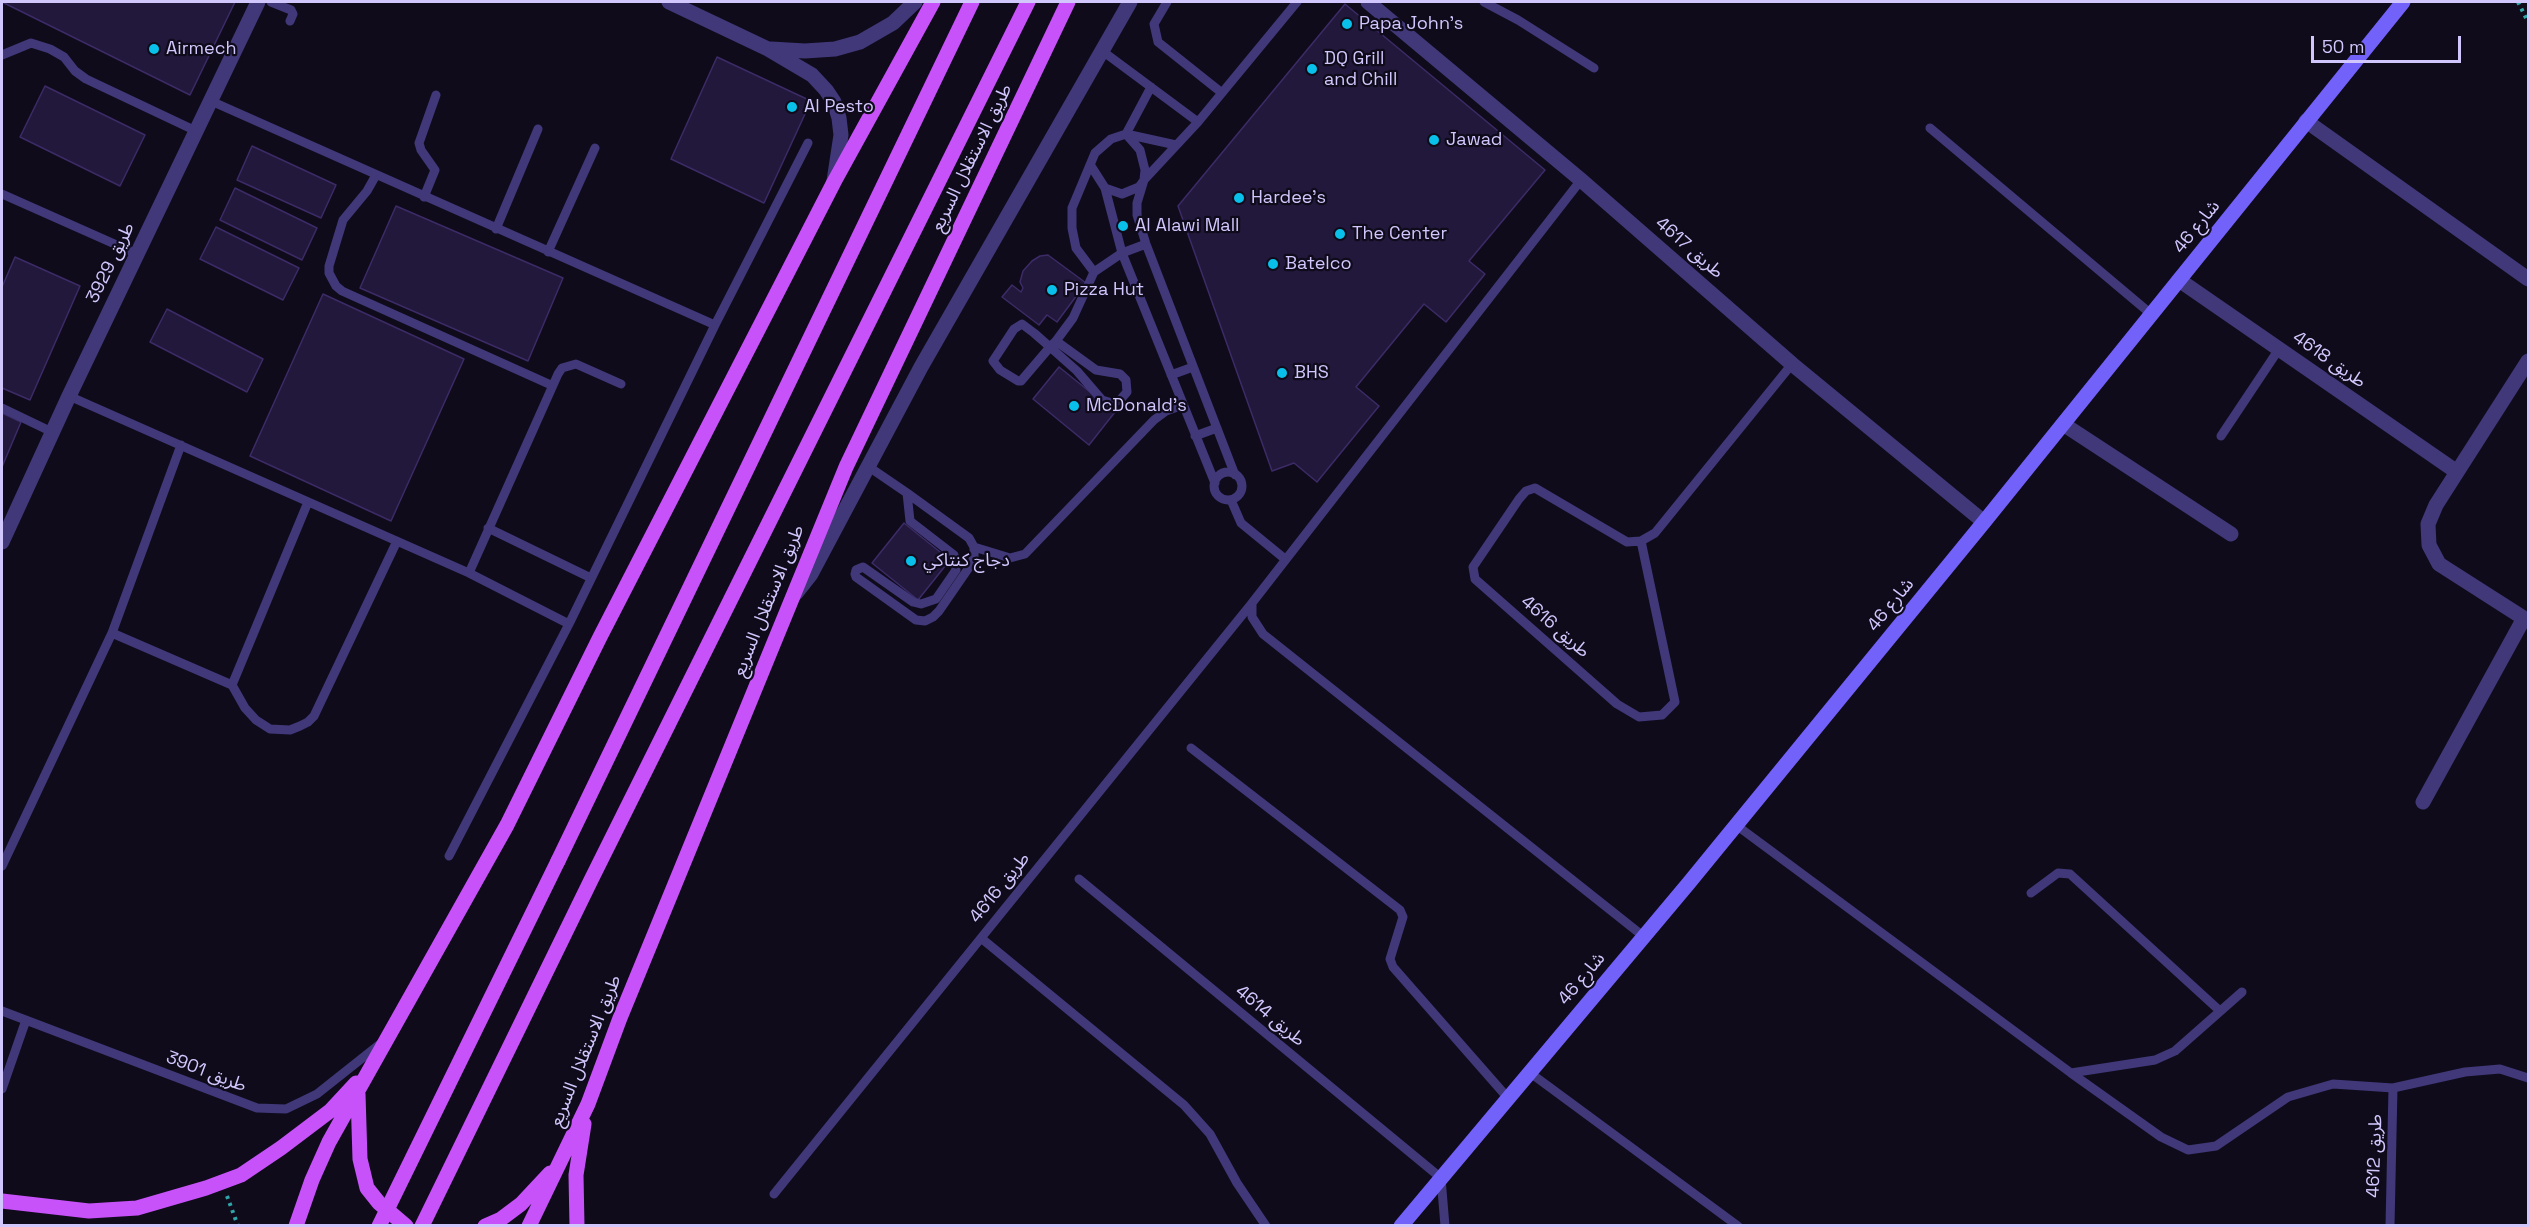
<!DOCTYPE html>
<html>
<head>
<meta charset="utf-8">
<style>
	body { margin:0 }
	#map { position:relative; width:2530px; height:1227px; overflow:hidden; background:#0f0b1b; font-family:"Space Grotesk",sans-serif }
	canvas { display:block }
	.frame { position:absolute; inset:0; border:3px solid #d2c7fd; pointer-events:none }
	.scale { position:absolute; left:2311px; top:36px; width:150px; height:27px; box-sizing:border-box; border:3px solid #d2c7fd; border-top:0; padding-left:8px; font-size:18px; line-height:21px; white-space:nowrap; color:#d2c7fd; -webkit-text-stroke:4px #0f0b1b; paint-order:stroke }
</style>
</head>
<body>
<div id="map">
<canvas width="2530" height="1227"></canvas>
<div class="frame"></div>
<div class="scale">50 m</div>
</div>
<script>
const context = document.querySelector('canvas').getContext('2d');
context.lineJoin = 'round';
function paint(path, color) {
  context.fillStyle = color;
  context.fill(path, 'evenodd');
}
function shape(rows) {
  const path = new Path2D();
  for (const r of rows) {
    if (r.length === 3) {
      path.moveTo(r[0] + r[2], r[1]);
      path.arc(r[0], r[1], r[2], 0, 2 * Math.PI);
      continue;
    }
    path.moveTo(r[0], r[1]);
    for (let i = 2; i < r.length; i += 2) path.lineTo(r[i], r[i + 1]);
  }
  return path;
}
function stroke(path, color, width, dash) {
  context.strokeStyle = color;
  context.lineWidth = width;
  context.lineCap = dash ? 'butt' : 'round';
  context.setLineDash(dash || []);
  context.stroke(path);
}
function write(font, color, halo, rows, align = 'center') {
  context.font = font + ' "Space Grotesk","Noto Sans Arabic",sans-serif';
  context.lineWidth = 4.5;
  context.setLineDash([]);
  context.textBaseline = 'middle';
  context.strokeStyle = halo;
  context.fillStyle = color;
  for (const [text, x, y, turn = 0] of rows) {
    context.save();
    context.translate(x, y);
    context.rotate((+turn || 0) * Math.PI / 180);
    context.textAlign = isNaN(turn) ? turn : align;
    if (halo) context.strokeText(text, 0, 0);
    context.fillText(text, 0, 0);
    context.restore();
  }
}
const building = shape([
	[2,2,235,2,190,95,2,2],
	[1345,4,1545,170,1469,261,1485,274,1446,322,1424,304,1356,387,1379,406,1317,482,1294,463,1272,471,1178,206,1345,4],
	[717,57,811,101,764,203,671,159,717,57],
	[45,86,145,135,120,186,20,137,45,86],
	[252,146,336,185,321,218,237,180,252,146],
	[235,188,317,228,302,260,220,220,235,188],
	[396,206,563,278,528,361,360,288,396,206],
	[216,227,299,268,283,300,200,259,216,227],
	[1048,255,1086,283,1057,322,1047,315,1039,325,1002,297,1012,285,1021,292,1023,288,1020,282,1023,271,1032,261,1040,256,1048,255],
	[15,257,80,286,30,400,2,388,2,287,15,257],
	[323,294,464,359,391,521,250,456,323,294],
	[167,309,263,359,247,392,150,342,167,309],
	[1059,367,1115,412,1089,445,1033,399,1059,367],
	[2,413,21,422,2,467,2,413],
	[904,523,950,560,918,600,872,563,904,523]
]);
const path = shape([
	[2518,2,2528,22],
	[227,1196,238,1226]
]);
const lane = shape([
	[271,2,291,10,293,14,290,21],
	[1167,2,1154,24,1158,42,1222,93],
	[1484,2,1518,20,1594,68],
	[1101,50,1198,122],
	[2,55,31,43,50,49,64,57,75,71,86,79,196,131],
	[211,101,715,325,808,143],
	[1930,128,2151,314],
	[1091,166,1105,188,1122,253,1215,483],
	[376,175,367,191,343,220,329,266,329,273,336,286,342,291,551,385],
	[1581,180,1252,603,1252,617,1263,634,1643,936],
	[1105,188,1122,194,1139,187,1144,180,1145,170,1140,150,1126,134,1151,87],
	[2,194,137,254],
	[424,197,435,170,421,150,419,143,436,95],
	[496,229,538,129],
	[548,252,595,148],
	[1094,272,1076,248,1072,228,1072,208,1095,153,1111,139,1126,134,1176,145],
	[1056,341,1096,370,1120,374,1126,380,1127,392,1120,400,1112,403,1102,400,1077,371,1050,347,1034,333,1022,324,1014,329,993,361,1000,370,1018,381,1021,381,1050,347,1056,341,1073,318,1094,272,1122,253,1146,244],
	[1171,375,1193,367],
	[69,396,469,573,569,624],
	[2,408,52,432],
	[1195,436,1217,428],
	[2221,436,2279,349],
	[869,467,907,493,969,538,974,547,974,557,970,566,939,611,933,617,925,621,916,620,909,615,856,577,855,574,856,570,863,567,913,602,921,604,936,599,956,570,954,555,910,521,907,493],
	[1228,486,14],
	[1235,475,1146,244,1137,215,1137,203,1144,180,1198,122,1297,2],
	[1231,500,1241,523,1285,559],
	[488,528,591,578],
	[1641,541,1675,702,1662,715,1639,717,1617,704,1475,579,1473,567,1519,499,1526,491,1535,488,1627,542,1641,541,1655,533,1792,364],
	[974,547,1010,558,1025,554,1154,420,1166,411,1183,405],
	[469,573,558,374,562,368,576,364,621,384],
	[112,633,232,685,245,708,256,720,270,729,290,730,300,726,308,722,314,716,397,541],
	[232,685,308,502],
	[1191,748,1400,910,1403,917,1390,959,1393,967,1507,1097],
	[1736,825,2071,1073,2155,1060,2175,1051,2242,992],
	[449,856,569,624,715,325],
	[2,866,112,633,181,445],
	[1079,879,1441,1178,1445,1226],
	[2031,893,2058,873,2070,874,2220,1011],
	[981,938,1184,1105,1210,1134,1237,1183,1266,1226],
	[2,1011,257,1108,286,1109,317,1094,380,1044],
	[1529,1072,1738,1226],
	[2071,1073,2161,1137,2188,1150,2216,1146,2288,1097,2333,1084,2393,1088,2465,1072,2500,1069,2528,1078],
	[2,1089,26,1020],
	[774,1194,1252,603],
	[2390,1226,2393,1088]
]);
const street = shape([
	[669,2,768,49,812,75,826,90,834,102,839,118,841,135,834,181],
	[1368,2,1581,180,1792,364,1984,522],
	[771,49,805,51,835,49,860,42,893,23,915,2],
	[2306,121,2528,279],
	[2179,280,2457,472],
	[2528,361,2436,505,2428,524,2429,545,2439,564,2528,621],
	[2063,424,2231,534],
	[2,542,69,396,258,2],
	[796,593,811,574,921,367,1130,2],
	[2423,802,2524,618]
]);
const secondary = shape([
	[1401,1226,1688,884,1984,522,2403,2]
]);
const primary = shape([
	[558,861,972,2],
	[358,1094,360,1159,367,1188,379,1203,406,1226],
	[2,1201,89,1211,137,1208,206,1188,241,1175,281,1148,330,1111,356,1083],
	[296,1226,312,1180,329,1142,507,825,600,637,834,182,933,2],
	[422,1226,592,878,1028,2],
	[485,1226,501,1219,521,1204,550,1173],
	[529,1226,588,1104,620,1018,846,467,1068,2],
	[577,1226,576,1175,584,1124]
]);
const primaryBridge = shape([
	[379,1226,558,861]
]);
const markers = [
	[1347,24,6,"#08c0e9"],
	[154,49,6,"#08c0e9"],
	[1312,69,6,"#08c0e9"],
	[792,107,6,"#08c0e9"],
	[1434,140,6,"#08c0e9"],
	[1239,198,6,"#08c0e9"],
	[1123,226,6,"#08c0e9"],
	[1340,234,6,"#08c0e9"],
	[1273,264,6,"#08c0e9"],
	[1052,290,6,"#08c0e9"],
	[1282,373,6,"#08c0e9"],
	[1074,406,6,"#08c0e9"],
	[911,561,6,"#08c0e9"]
];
const poiNames = [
	["Papa John's",1359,24],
	["Airmech",166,49],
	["DQ Grill",1324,59],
	["and Chill",1324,80],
	["Al Pesto",804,107],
	["Jawad",1446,140],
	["Hardee's",1251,198],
	["Al Alawi Mall",1135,226],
	["The Center",1352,234],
	["Batelco",1285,264],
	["Pizza Hut",1064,290],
	["BHS",1294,373],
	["McDonald's",1086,406],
	["دجاج كنتاكي",923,561]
];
const streetNames = [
	["طريق الاستقلال السريع",972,158,-64],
	["شارع 46",2197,227,-51],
	["طريق 4617",1689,248,41],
	["طريق 3929",111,263,-64],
	["طريق 4618",2329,360,35],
	["طريق الاستقلال السريع",769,601,-68],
	["شارع 46",1891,605,-51],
	["طريق 4616",1555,627,41],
	["طريق 4616",1000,888,-51],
	["شارع 46",1582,979,-50],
	["طريق 4614",1270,1016,40],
	["طريق الاستقلال السريع",586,1051,-68],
	["طريق 3901",206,1072,21],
	["طريق 4612",2375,1156,-88]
];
paint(building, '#22183b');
stroke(building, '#3c2b67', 1.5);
stroke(path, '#30a6a9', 4, [3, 4.5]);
stroke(lane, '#403879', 9);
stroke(street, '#403879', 15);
stroke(secondary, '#7262fa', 15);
stroke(primary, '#c852f9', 15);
stroke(primaryBridge, '#c852f9', 15);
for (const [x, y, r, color] of markers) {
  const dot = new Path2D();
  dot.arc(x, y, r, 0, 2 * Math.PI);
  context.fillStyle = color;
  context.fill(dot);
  stroke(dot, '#0f0b1b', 2);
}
write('18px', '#d2c7fd', '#0f0b1b', poiNames, 'left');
write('18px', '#d2c7fd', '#0f0b1b', streetNames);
</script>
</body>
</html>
